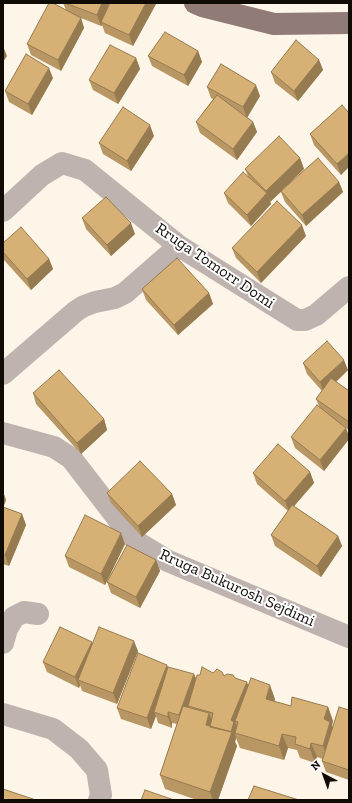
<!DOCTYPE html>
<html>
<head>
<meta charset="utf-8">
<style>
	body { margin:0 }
	#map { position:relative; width:352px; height:803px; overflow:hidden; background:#fdf5e7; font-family:"Zilla Slab",serif }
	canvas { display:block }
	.frame { position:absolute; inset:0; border:4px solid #100b05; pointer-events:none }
	.north { position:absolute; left:304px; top:755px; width:40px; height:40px; -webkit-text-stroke:3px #fff; paint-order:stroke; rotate:319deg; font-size:11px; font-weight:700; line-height:16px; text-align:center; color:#100b05 }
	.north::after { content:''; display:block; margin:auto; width:14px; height:18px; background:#100b05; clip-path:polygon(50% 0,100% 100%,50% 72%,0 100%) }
</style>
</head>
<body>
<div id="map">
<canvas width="352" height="803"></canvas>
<div class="frame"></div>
<div class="north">N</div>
</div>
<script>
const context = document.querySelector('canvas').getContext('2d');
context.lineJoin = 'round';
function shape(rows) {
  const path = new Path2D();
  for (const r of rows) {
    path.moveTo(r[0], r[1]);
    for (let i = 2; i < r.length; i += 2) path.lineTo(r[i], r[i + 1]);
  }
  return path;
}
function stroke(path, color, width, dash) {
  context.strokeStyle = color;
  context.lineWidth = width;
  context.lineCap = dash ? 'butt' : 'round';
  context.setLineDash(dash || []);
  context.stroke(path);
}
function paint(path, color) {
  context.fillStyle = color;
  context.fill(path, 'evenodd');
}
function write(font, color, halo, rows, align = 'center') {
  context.font = font + ' "Zilla Slab",serif';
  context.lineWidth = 4;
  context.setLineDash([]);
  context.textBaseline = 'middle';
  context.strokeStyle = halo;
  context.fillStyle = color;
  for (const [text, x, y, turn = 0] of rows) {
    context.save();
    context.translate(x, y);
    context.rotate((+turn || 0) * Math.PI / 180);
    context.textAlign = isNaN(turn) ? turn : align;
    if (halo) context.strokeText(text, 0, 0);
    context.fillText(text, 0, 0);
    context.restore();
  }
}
const minor = shape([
	[3,211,42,175,62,163,85,170,179,246,297,320,305,320,316,315,349,287],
	[3,374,76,311,84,306,95,302,115,298,125,293,179,246],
	[3,433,54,447,71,458,125,528,140,544,168,561,349,637],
	[3,643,7,629,14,617,24,612,38,614],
	[3,714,53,729,79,749,97,770,101,795,99,800]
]);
const major = shape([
	[195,3,202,6,274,24,349,23]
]);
const wall = shape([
	[63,3,109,3,108,8,110,3,156,4,133,46,105,33,102,25,101,26,81,18,84,28,61,71,31,55,27,44,66,10],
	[198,51,202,62,188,86,152,66,148,56],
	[136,58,140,69,118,104,93,90,89,80],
	[319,60,323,70,298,101,275,83,271,72],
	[53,78,32,115,9,102,5,91],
	[207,87,260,96,247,117,253,122,257,132,237,160,200,133,196,122,213,99,211,98],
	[342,105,341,175,314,145,310,134],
	[154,136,131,171,103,154,99,143],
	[300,158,304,169,283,189,339,182,343,192,306,226,285,202,281,192,270,202,269,200,271,204,251,226,228,203,224,193,248,176,245,169],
	[82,218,135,234,111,256,86,229],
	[306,236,261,283,236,258,232,248],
	[3,252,49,259,53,269,31,290,3,259],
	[142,289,209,293,213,304,178,335,146,300],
	[303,363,348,370,336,382,349,391,349,430,346,428,349,437,349,439,324,471,295,448,291,437,319,406,316,399,322,391,307,374],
	[33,393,104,419,107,430,81,454,36,404],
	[310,472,314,483,294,506,338,536,342,546,321,577,275,546,271,535,288,511,257,484,253,473],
	[3,492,6,500,3,507,22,514,26,525,9,566,3,564],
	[107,493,172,494,176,505,142,537,111,503],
	[125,544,105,585,69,567,65,556],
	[156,560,160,571,140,608,111,593,107,582],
	[92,642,92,644,138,651,117,704,82,691,80,685,79,688,47,672,43,662],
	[168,668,194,674,196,679,200,675,213,673,235,678,275,699,274,701,291,706,328,707,333,721,332,725,333,728,349,710,349,780,326,772,322,761,323,759,317,757,315,763,300,758,297,750,288,748,284,760,240,748,236,738,235,742,237,746,218,800,197,800,165,789,160,775,177,724,172,723,172,728,158,723,156,716,151,729,121,719,117,708]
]);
const shadedWall = shape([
	[102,3,109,3,103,23,101,22,102,25,101,26,97,15],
	[146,3,156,4,133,46,129,35],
	[81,18,84,28,61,71,58,60],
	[3,46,7,56,3,62],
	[198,51,202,62,188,86,184,75],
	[136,58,140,69,118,104,114,93],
	[319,60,323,70,298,101,294,91],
	[49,68,53,78,32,115,28,104],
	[256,85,260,96,247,118,243,107],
	[253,122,257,132,237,160,233,149],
	[150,125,154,136,131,171,127,161],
	[349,153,349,167,341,175,337,164],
	[300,158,304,169,270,202,266,191],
	[339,182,343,192,306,226,302,215],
	[267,193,271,204,251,226,247,215],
	[131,223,135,234,111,256,107,245],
	[302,225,306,236,261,283,257,272],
	[49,259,53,269,31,290,27,279],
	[209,293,213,304,178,335,174,325],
	[344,360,348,370,324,393,320,382],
	[104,419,107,430,81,454,77,443],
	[346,428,349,437,349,439,324,471,320,460],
	[310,472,314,483,289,512,285,501],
	[3,492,6,500,3,508],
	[172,494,176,505,142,537,138,526],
	[22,514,26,525,9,566,5,555],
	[121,533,125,544,105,585,101,574],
	[338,536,342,546,321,577,317,566],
	[156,560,160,571,140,608,136,597],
	[134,641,138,651,117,704,113,693],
	[92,642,96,653,78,680,80,685,79,688,75,677],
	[167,665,171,675,154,712,156,716,151,729,147,718],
	[194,674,198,684,188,706,189,709,182,726,179,715],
	[247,682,251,693,238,722,235,721,237,727,235,733,236,738,235,742,237,746,218,800,213,800,210,792,231,720],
	[270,685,275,699,272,713,266,699],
	[328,707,333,721,332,725,335,736,328,760,323,746,324,719],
	[168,712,172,723,172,728,168,717],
	[209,713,214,727,206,725],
	[282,734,288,748,284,760,279,746],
	[311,743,317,757,315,763,310,749]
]);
const building = shape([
	[49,3,53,3,81,18,58,60,27,44,49,3],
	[65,3,102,3,97,15,65,3],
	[110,3,146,3,129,35,101,22,110,3],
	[165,32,198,51,184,75,148,56,165,32],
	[296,40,319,60,294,91,271,72,296,40],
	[110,45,136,58,114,93,89,80,110,45],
	[26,54,49,68,28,104,5,91,26,54],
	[221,64,256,85,243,107,207,87,221,64],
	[217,95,253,122,233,149,196,122,217,95],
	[342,105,349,113,349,153,337,164,310,134,342,105],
	[123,107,150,125,127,161,99,143,123,107],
	[279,136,300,158,266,191,245,169,279,136],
	[318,158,339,182,302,215,281,191,318,158],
	[243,172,267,193,247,215,224,193,243,172],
	[106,197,131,223,107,245,82,218,106,197],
	[277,201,302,225,257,272,232,248,277,201],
	[21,227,49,259,27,279,3,252,3,243,21,227],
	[177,258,209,293,174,325,142,289,177,258],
	[327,341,344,360,320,382,303,363,327,341],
	[59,370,104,419,77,443,33,393,59,370],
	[331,378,349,391,349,422,316,399,331,378],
	[317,405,346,428,320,460,291,437,317,405],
	[278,444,310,472,285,501,253,473,278,444],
	[140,461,172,494,138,526,107,493,140,461],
	[292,505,338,536,317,566,271,535,292,505],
	[3,507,22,514,5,555,3,555,3,507],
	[85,515,121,533,101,574,65,556,85,515],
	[127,545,156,560,136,597,107,582,127,545],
	[60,627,92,642,75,677,43,662,60,627],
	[99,627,134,641,113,693,78,680,99,627],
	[138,653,167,665,147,718,117,708,138,653],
	[168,667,194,674,179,715,168,712,168,717,154,712,168,667],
	[202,667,213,673,217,669,222,672,224,676,227,674,233,675,235,678,247,682,231,720,234,722,231,732,210,727,213,713,188,706,197,675,200,675,202,667],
	[251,678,270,685,266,699,291,706,292,697,328,707,324,719,330,722,323,746,311,743,310,749,295,744,296,737,282,734,279,746,235,733,238,722,235,721,251,678],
	[183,706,209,713,206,725,232,732,210,792,160,775,183,706],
	[339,707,349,710,349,770,322,761,339,707],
	[254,786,299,800,248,800,254,786],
	[3,789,36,800,3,800,3,789],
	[145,790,174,800,141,800,145,790]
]);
const streetNames = [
	["Rruga Tomorr Domi",215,266,34],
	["Rruga Bukurosh Sejdimi",237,588,24]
];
stroke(minor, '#bfb3b0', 22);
stroke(major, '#917b76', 22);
paint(wall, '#b89764');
paint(shadedWall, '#967b51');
paint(building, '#d6b074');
stroke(building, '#967b51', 1);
write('16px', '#100b05', '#fff', streetNames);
</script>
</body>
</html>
